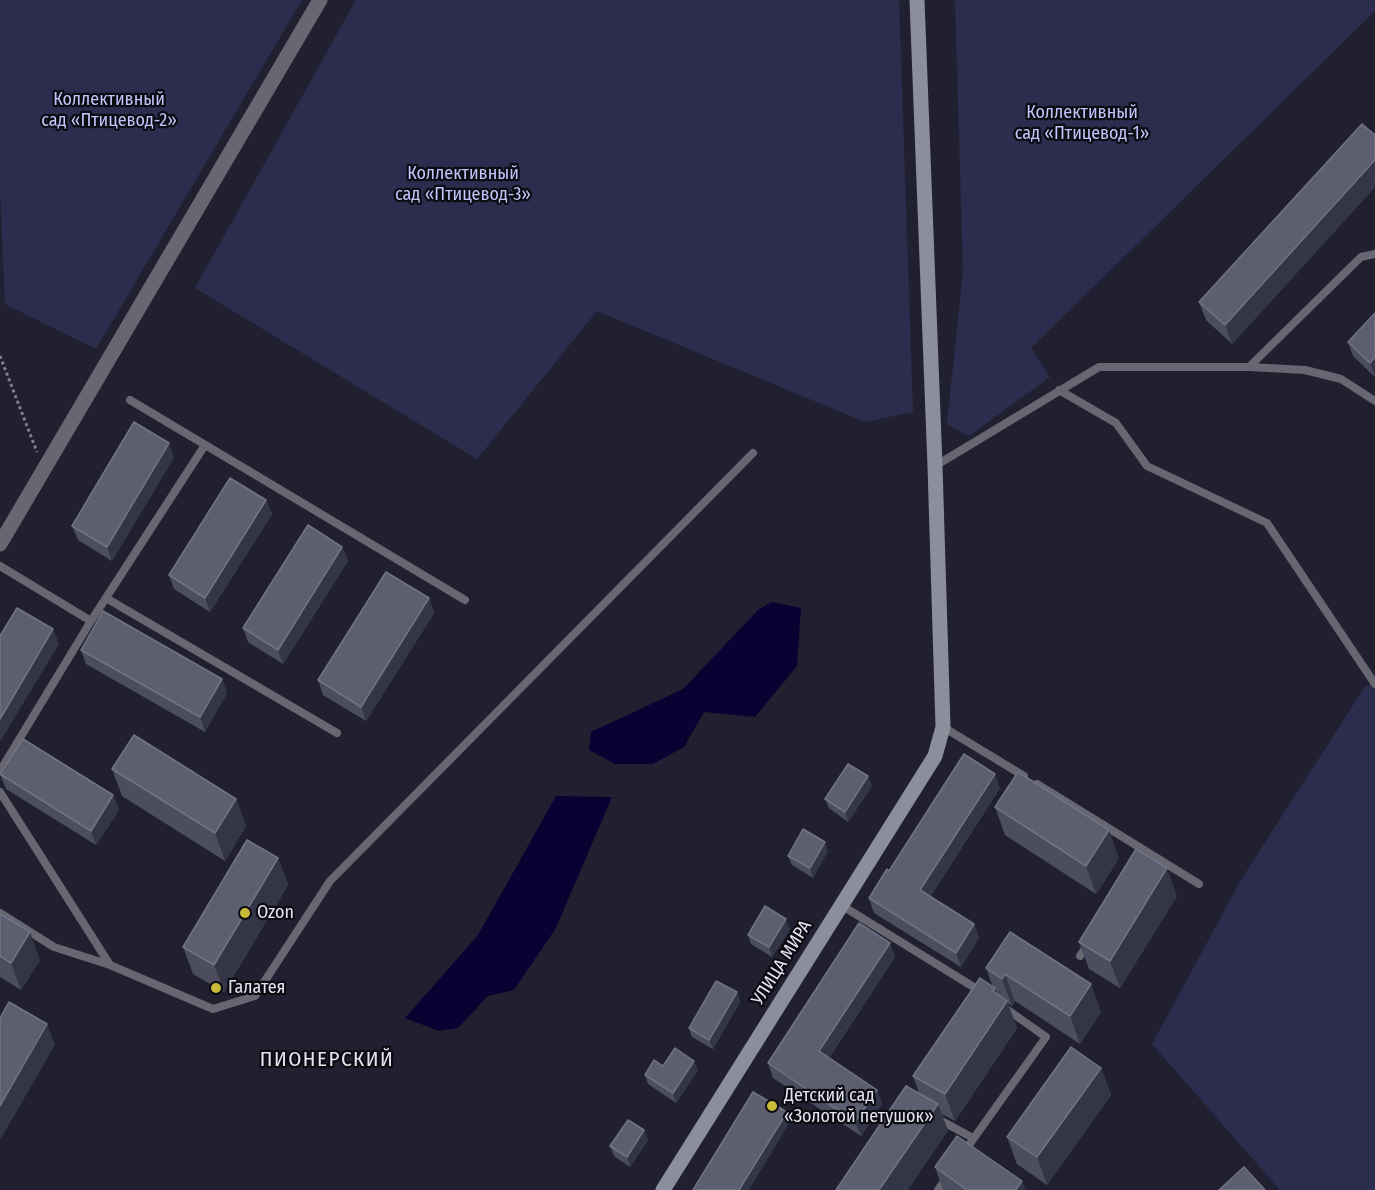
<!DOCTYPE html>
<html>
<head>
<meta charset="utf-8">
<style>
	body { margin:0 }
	canvas { display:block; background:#202031 }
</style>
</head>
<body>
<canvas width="1375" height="1190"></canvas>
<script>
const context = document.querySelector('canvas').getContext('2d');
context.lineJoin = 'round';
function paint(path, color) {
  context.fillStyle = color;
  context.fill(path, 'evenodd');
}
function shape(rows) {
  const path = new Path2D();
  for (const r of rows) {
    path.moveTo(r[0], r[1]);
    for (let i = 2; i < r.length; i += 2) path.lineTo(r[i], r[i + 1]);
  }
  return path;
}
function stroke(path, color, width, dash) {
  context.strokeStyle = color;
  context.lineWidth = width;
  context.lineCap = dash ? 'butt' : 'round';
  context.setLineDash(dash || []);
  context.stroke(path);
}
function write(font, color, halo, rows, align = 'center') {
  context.font = font + ' "Fira Sans Condensed",sans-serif';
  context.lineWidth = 4.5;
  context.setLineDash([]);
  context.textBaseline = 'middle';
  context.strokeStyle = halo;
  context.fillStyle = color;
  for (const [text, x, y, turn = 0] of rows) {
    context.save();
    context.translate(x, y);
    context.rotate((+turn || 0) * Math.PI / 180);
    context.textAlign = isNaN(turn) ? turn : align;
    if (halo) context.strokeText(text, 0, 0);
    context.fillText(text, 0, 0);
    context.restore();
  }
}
const green = shape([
	[0,0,302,0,96,349,5,304,0,189],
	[356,0,899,0,913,412,865,422,597,311,477,459,195,288],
	[955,0,1375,0,1375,11,1031,348,1050,377,969,436,947,424,963,271],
	[1366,685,1375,686,1375,1190,1280,1190,1152,1044,1241,880]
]);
const water = shape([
	[772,602,801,608,797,666,755,717,704,712,684,747,653,764,615,764,589,750,591,732,683,689,759,609],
	[556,796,612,797,556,928,514,990,488,996,458,1028,439,1031,405,1018,478,935]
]);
const path = shape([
	[0,356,37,452]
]);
const lane = shape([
	[1249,367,1305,370,1341,379,1375,401],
	[1059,390,1116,423,1147,466,1267,523,1375,684],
	[130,400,465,600],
	[935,466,1099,367,1249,367,1361,257,1375,254],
	[0,566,91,621],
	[106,598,337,733],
	[943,727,1024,776],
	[0,771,91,621,205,445],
	[1037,784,1199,884],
	[0,792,110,965,213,1009,255,996,330,881,753,453],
	[841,905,980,991],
	[0,913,54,947,110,965],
	[1080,956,1088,944],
	[938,1119,973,1138],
	[964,1152,1046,1037,1005,1008],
	[938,1190,947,1177]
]);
const street = shape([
	[0,544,320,0]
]);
const secondary = shape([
	[663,1190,935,756,943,727,935,466,917,0]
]);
const wall = shape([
	[1375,135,1375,187,1232,344,1206,320,1199,302],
	[1375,313,1375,377,1353,356,1348,342],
	[174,457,112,561,78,540,72,526],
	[266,500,272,514,210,612,174,589,169,575],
	[342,547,348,561,283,664,248,642,243,628],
	[429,598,434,613,366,721,323,695,318,680],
	[81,650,222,679,227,693,205,732,86,664],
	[112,769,236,799,246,826,225,861,122,796],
	[0,774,113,795,119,810,96,845,6,789],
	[872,786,848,822,829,808,825,799],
	[1000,788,930,897,974,924,979,938,961,967,874,913,869,898,889,871],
	[995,807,1119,858,1096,894,1005,835],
	[828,851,813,878,792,865,788,856],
	[278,858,288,885,224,992,193,974,183,947],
	[1177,896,1120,988,1089,969,1079,942],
	[0,914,40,960,21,990,0,977],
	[790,929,772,957,751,944,748,935],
	[1010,932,1101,1012,1080,1044,1015,1001,1012,1006,1008,1003,1017,1028,955,1121,942,1114,948,1131,919,1093,913,1076,993,987,986,968],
	[895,957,829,1058,877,1090,882,1104,861,1136,773,1078,768,1063],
	[737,992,740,1002,713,1049,692,1037,689,1028],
	[663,1066,698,1070,676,1103,648,1084,645,1075],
	[1101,1068,1111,1095,1047,1185,1017,1164,1007,1137],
	[644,1130,648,1140,630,1167,614,1156,610,1146],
	[935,1167,1022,1181,1025,1190,943,1190]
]);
const shadedWall = shape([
	[1375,160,1375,187,1232,344,1225,325],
	[1375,357,1375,377,1370,363],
	[169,443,174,457,112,561,107,547],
	[266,500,272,514,210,612,205,598],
	[342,547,348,561,283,664,278,650],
	[429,598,434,613,366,721,361,707],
	[53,629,59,644,0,742,0,719],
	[222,679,227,693,205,732,200,717],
	[995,774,1000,788,925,904,920,890],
	[868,776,872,786,848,822,845,812],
	[113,795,119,810,96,845,91,831],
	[236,799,246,826,225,861,215,833],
	[1109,830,1119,858,1096,894,1086,866],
	[825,842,828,851,813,878,810,868],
	[278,858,288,885,224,992,214,965],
	[1167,868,1177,896,1120,988,1110,961],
	[786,919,790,929,772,957,769,947],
	[974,924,979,938,961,967,956,953],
	[30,932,40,960,21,990,11,963],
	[890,943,895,957,824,1065,819,1051],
	[1005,974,1015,1001,1012,1006,1002,979],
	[1091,984,1101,1012,1080,1044,1070,1016],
	[995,988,1002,1008,1007,1001,1017,1028,955,1121,945,1094],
	[737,992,740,1002,713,1049,709,1040],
	[47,1024,55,1045,0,1140,0,1106],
	[694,1061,698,1070,676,1103,673,1093],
	[1101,1068,1111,1095,1047,1185,1037,1157],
	[877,1090,882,1104,861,1136,855,1122],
	[938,1104,948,1131,908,1190,879,1190],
	[787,1112,790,1122,749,1190,739,1190],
	[644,1130,648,1140,630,1167,627,1157],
	[1022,1181,1025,1190,1016,1190]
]);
const building = shape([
	[1362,124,1375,135,1375,160,1225,325,1199,302,1362,124],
	[1375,313,1375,357,1370,363,1348,342,1375,313],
	[134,422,169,443,107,547,72,526,134,422],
	[230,478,266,500,205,598,169,575,230,478],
	[308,525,342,547,278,650,243,628,308,525],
	[386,572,429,598,361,707,318,680,386,572],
	[17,608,53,629,0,719,0,636,17,608],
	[103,611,222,679,200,717,81,650,103,611],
	[134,735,236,799,215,833,112,769,134,735],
	[23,739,113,795,91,831,0,774,23,739],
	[964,754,995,774,920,890,974,924,956,953,869,898,887,869,889,871,964,754],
	[848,764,868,776,845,812,825,799,848,764],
	[1018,772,1109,830,1086,866,995,807,1018,772],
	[803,829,825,842,810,868,788,856,803,829],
	[247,840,278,858,214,965,183,947,247,840],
	[1136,849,1167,868,1110,961,1079,942,1136,849],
	[765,906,786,919,769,947,748,935,765,906],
	[0,914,30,932,11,963,0,956,0,914],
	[859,923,890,943,819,1051,877,1090,855,1122,768,1063,859,923],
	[1010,932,1091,984,1070,1016,1005,974,1002,979,986,968,1010,932],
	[980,978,995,988,993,991,1007,1001,945,1094,913,1076,980,978],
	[716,981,737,992,709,1040,689,1028,716,981],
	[9,1002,47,1024,0,1106,0,1018,9,1002],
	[1071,1047,1101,1068,1037,1157,1007,1137,1071,1047],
	[675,1048,694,1061,673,1093,645,1075,654,1060,663,1066,675,1048],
	[906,1086,938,1104,879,1190,836,1190,906,1086],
	[753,1092,787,1112,739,1190,693,1190,753,1092],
	[628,1120,644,1130,627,1157,610,1146,628,1120],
	[957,1136,1022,1181,1016,1190,967,1190,935,1167,957,1136],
	[1244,1167,1265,1190,1219,1190,1244,1167]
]);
const markers = [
	[245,913,6,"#caba3a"],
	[216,988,6,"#caba3a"],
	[772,1106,6,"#caba3a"]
];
const parkNames = [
	["Коллективный",109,100],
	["сад «Птицевод-2»",109,121],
	["Коллективный",1082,113],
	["сад «Птицевод-1»",1082,134],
	["Коллективный",463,174],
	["сад «Птицевод-3»",463,195]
];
const poiNames = [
	["Ozon",257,913],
	["Галатея",228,988],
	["Детский сад",784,1096],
	["«Золотой петушок»",784,1117]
];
const streetNames = [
	["УЛИЦА МИРА",782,963,-58]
];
const quarterNames = [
	["ПИОНЕРСКИЙ",327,1060]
];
paint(green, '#2c2c4e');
paint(water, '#0a0031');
stroke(path, '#7f7f8e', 3, [3, 3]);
stroke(lane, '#666770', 8);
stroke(street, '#666770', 15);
stroke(secondary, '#8d8e9c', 15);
paint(wall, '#4c4e60');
paint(shadedWall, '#343547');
paint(building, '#5d5e6f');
stroke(building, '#727384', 1.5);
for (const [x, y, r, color] of markers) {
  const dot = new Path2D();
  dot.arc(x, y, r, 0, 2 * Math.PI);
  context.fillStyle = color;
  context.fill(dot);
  stroke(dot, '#0b0b12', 2);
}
write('18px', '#c1c5fb', '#0b0b12', parkNames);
write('18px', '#e3e4f0', '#0b0b12', poiNames, 'left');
write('18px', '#e3e4f0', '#0b0b12', streetNames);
context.letterSpacing = '1.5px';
write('21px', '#e3e4f0', '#0b0b12', quarterNames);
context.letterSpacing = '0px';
</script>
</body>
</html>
